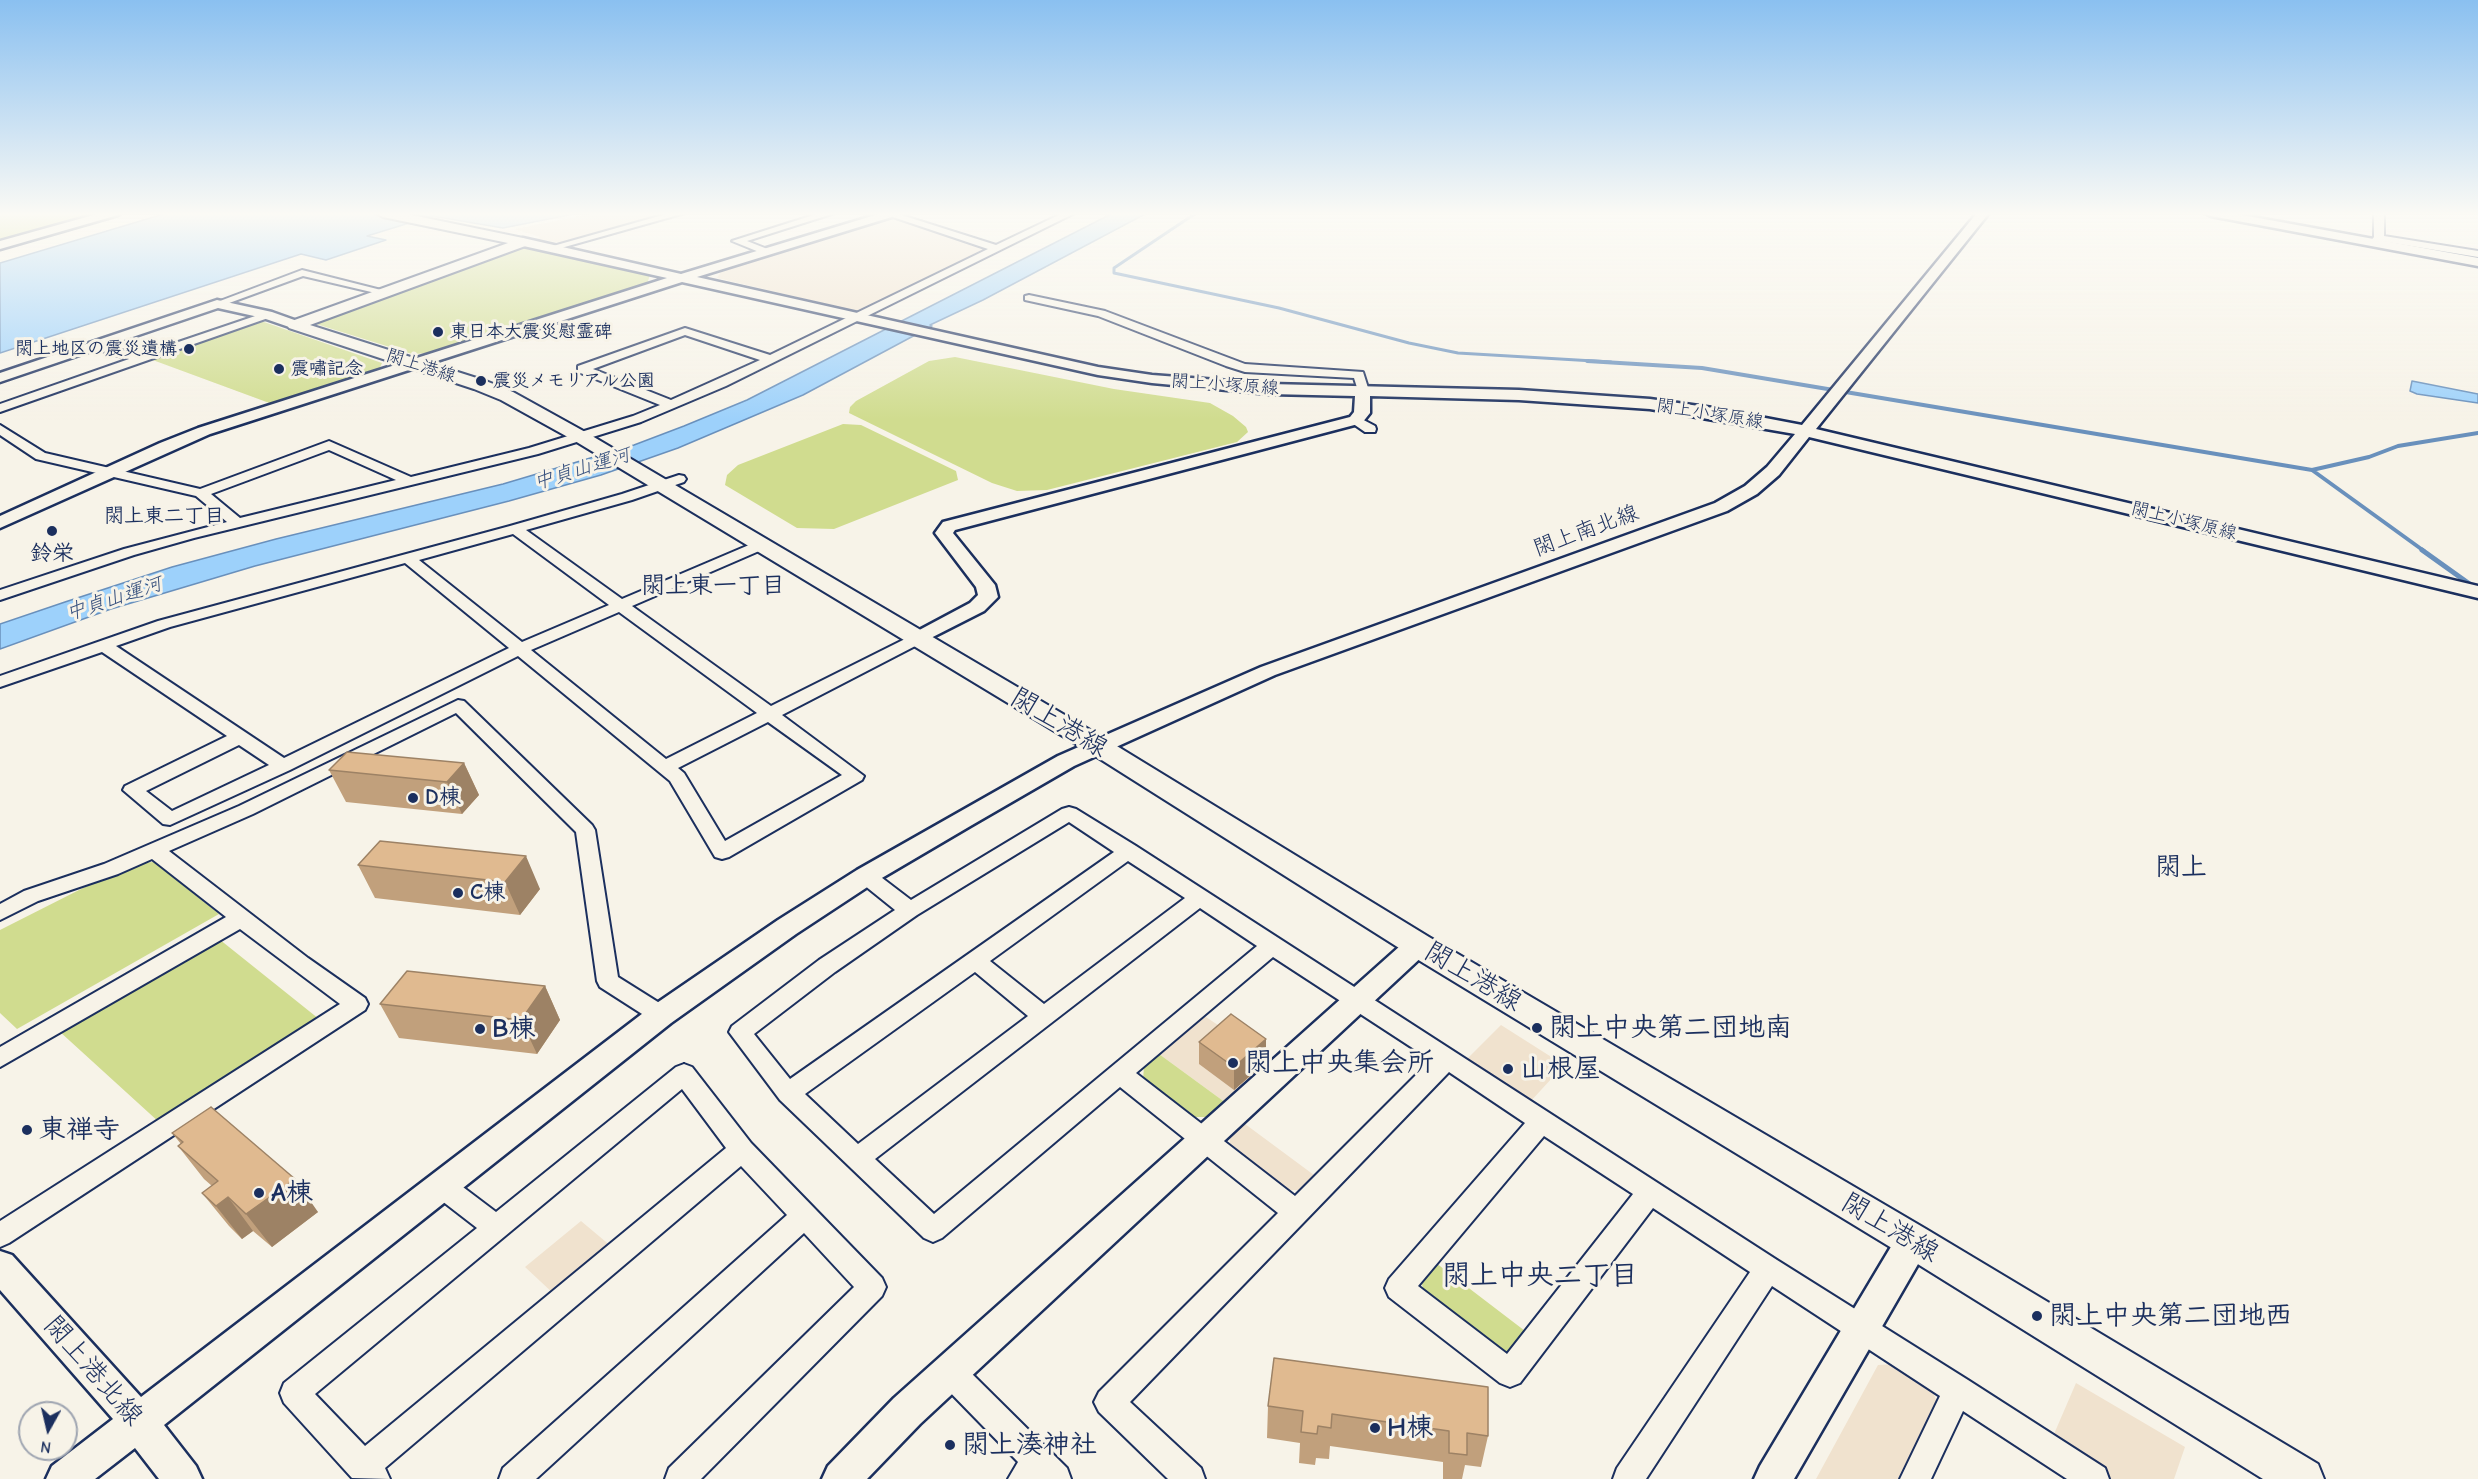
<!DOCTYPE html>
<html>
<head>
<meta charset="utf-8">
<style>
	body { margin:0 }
	#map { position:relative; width:2478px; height:1479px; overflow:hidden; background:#f7f3e8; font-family:"Comic Neue",sans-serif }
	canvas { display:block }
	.north { position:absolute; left:18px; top:1401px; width:60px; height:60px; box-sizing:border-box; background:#f7f3e8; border:2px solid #9fa5b1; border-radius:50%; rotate:188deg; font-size:16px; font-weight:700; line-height:24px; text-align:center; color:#1b2f5e }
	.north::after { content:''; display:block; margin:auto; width:21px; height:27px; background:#1b2f5e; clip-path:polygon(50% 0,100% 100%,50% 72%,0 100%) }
</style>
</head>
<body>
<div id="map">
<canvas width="2478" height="1479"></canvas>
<div class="north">N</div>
</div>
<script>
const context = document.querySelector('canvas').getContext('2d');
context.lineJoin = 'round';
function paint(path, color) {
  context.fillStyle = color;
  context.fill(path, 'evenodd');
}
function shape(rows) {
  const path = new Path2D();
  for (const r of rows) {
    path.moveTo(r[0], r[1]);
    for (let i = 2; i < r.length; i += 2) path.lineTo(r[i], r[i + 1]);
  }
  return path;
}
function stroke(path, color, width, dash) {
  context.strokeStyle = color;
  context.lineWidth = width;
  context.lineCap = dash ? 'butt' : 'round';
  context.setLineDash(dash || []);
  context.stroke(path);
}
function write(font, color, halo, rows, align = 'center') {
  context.font = font + ' "Comic Neue","Klee One",sans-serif';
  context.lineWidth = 6;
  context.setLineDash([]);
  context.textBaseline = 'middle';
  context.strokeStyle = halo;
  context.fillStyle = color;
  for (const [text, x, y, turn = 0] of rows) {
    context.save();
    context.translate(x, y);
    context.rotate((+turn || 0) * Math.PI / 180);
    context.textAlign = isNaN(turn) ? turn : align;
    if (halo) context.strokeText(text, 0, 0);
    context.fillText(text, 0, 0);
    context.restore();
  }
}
const built = shape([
	[596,213,672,213,562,243,535,239,540,237,514,229],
	[887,218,893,218,986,248,986,251,863,311,856,311,717,278,722,270],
	[1203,1015,1273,1062,1226,1103,1159,1054],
	[1501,1025,1564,1065,1530,1102,1465,1061],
	[1241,1121,1318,1178,1305,1190,1287,1190,1230,1146,1230,1132],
	[581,1221,612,1247,555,1295,525,1267],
	[1896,1364,1930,1384,1938,1405,1900,1479,1816,1479,1878,1365],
	[2076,1383,2185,1447,2174,1479,2111,1479,2051,1441]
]);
const green = shape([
	[0,213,96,213,0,240],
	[523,247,650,275,647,284,432,353,412,354,313,323],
	[256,322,264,322,382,363,379,370,272,404,150,359],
	[955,357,1114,389,1210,403,1233,416,1246,427,1248,432,1237,442,1047,490,1017,491,992,483,849,413,850,407,856,401,929,361],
	[843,424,861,425,956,471,958,480,834,529,797,528,725,485,727,475,738,465],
	[154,862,219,914,17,1029,0,1013,0,930,83,888,139,863],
	[219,939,319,1019,160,1123,59,1031],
	[1159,1054,1226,1103,1211,1117,1192,1117,1143,1080,1144,1066],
	[1436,1263,1529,1334,1515,1351,1496,1351,1425,1297,1421,1280]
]);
const water = shape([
	[167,213,579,213,503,228,432,216,367,236,386,240,326,260,301,254,0,353,0,263,167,213],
	[1113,213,1147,213,983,300,930,325,932,326,803,395,678,448,601,475,509,501,255,566,111,609,0,649,0,624,65,602,172,567,276,539,503,484,634,445,684,426,747,400,1113,213],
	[2412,381,2478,394,2478,403,2417,394,2410,391,2412,381]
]);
const streamFar2 = shape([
	[1196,213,1114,268,1114,273,1279,308,1409,343,1458,353,1611,362]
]);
const streamFar1 = shape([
	[1587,361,1702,368,2312,470,2424,551],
	[2312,470,2369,457,2398,446,2478,433]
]);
const stream = shape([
	[2422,550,2478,590]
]);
const minor = shape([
	[670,213,685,213,554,250,546,248,670,213],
	[820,213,835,213,747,241,770,250,770,254,764,254,732,241,820,213],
	[881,213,895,213,996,245,1063,213,1075,213,726,386,641,422,538,454,194,538,134,555,0,600,0,590,124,549,227,522,196,496,36,459,0,435,0,425,45,453,200,489,329,441,411,477,529,448,633,416,660,405,578,372,578,366,685,328,770,355,988,249,881,213],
	[685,335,760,360,671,400,593,369,685,335],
	[329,450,396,480,240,518,211,494,329,450],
	[2374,213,2384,213,2384,236,2478,251,2478,257,2381,241,2378,244,2372,244,2370,242,2374,237,2374,213],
	[302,270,389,292,384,295,303,276,221,306,213,306,212,304,302,270],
	[1029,295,1105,311,1245,364,1363,372,1369,391,1367,394,1359,394,1354,378,1245,372,1226,366,1098,316,1025,300,1025,296,1029,295],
	[267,312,271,313,271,317,0,412,0,404,129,359,92,348,92,344,96,343,140,355,267,312],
	[1356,416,1375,426,1376,429,1375,432,1365,432,1352,423,1350,420,1352,417,1356,416],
	[679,475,684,476,686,479,684,482,632,500,526,530,622,599,756,542,766,542,768,545,766,548,632,606,771,706,911,636,923,636,925,639,923,642,782,715,864,776,862,780,729,857,722,859,715,857,670,781,518,656,290,770,170,825,163,824,123,790,125,786,227,736,102,652,0,687,0,676,158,621,510,526,622,494,679,475],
	[513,534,609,605,522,642,419,560,513,534],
	[405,563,509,648,284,758,116,646,170,627,405,563],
	[619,612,757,713,666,759,531,650,619,612],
	[768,722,842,775,725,841,684,773,678,768,768,722],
	[239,745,269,765,172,811,146,791,239,745],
	[458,700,464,701,592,825,595,830,618,977,669,1009,672,1015,669,1021,661,1024,653,1021,600,987,597,981,576,832,456,713,253,814,169,851,308,958,365,998,368,1004,365,1010,9,1243,0,1247,0,1221,340,1004,240,929,0,1067,0,1047,226,917,152,859,118,874,38,901,0,920,0,904,24,891,104,864,239,806,458,700],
	[1069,807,1076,809,1136,846,1777,1260,1968,1380,2105,1468,2109,1479,2067,1479,1963,1411,1931,1479,1900,1479,1940,1396,1772,1286,1646,1479,1613,1479,1617,1468,1750,1272,1653,1208,1520,1383,1510,1387,1500,1383,1389,1297,1385,1288,1389,1279,1525,1123,1449,1072,1130,1402,1201,1468,1205,1479,1168,1479,1099,1412,1094,1402,1099,1392,1278,1213,1120,1087,942,1238,933,1242,924,1238,780,1100,729,1032,732,1026,819,960,895,910,859,881,856,876,859,871,866,869,873,871,911,900,1062,809,1069,807],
	[1069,822,1114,852,790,1079,754,1034,835,972,917,915,1069,822],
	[1128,861,1185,898,1044,1004,990,961,1128,861],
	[1200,908,1257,946,934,1214,875,1159,1200,908],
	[1273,957,1431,1060,1295,1196,1136,1073,1273,957],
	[975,972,1028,1016,858,1144,805,1094,975,972],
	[1544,1136,1633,1194,1507,1354,1418,1286,1544,1136],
	[684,1064,692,1067,751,1143,882,1278,886,1287,882,1296,701,1479,665,1479,669,1468,854,1287,804,1233,536,1479,499,1479,503,1468,787,1215,741,1166,385,1468,390,1479,352,1478,284,1403,280,1393,284,1383,477,1228,433,1194,429,1186,433,1178,442,1175,451,1178,496,1212,676,1067,684,1064],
	[682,1089,726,1148,365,1446,315,1394,682,1089],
	[950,1358,960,1362,1067,1468,1071,1479,1008,1479,1018,1462,940,1382,936,1372,940,1362,950,1358]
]);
const tertiary = shape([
	[101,213,120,213,118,215,0,249,0,241,101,213],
	[882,213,900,213,898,215,697,277,1098,367,1152,375,1270,384,1519,390,1650,399,1713,408,1802,425,1977,213,1989,213,1816,429,2478,586,2478,598,1809,437,1779,475,1757,494,1727,511,1275,675,1074,766,972,825,875,882,796,934,671,1023,164,1425,196,1466,202,1479,159,1479,135,1448,95,1479,46,1479,52,1466,113,1419,0,1290,0,1251,12,1255,141,1397,651,1007,778,920,857,870,1058,756,1261,667,1715,503,1745,486,1767,467,1795,434,1650,409,1519,400,1370,396,1370,413,1362,423,955,530,953,533,995,585,998,597,984,611,917,645,910,643,907,639,910,635,970,603,978,595,976,587,935,533,943,522,1350,417,1354,412,1355,396,1270,394,1152,383,1098,375,682,282,210,434,0,528,0,516,160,443,198,428,667,278,519,245,519,239,523,238,681,274,882,213],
	[2205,213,2231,213,2478,258,2478,266,2211,216,2205,213],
	[217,300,272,312,300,322,302,325,295,329,263,318,218,308,0,382,0,373,217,300],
	[1418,935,1427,938,1431,945,1427,952,920,1424,867,1479,822,1479,828,1466,894,1398,1409,938,1418,935],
	[1913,1226,1925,1230,1929,1241,1925,1252,1794,1479,1754,1479,1760,1466,1901,1230,1913,1226]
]);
const secondary = shape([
	[376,213,402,213,523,238,530,242,528,245,310,325,486,381,513,392,587,433,1107,740,1429,937,1926,1229,2318,1464,2324,1479,2263,1479,1900,1253,1407,953,1089,752,575,441,501,400,474,389,289,328,287,325,289,322,508,243,383,217,376,213]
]);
const wall = shape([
	[464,763,479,795,462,814,346,802,329,770],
	[380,841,540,889,520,915,375,898,358,865],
	[545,986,560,1020,537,1054,399,1038,380,1004],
	[1266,1039,1266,1062,1234,1090,1199,1064,1199,1042],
	[172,1133,318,1212,272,1247,253,1231,242,1239,229,1226,202,1193,212,1186,204,1179,178,1146,181,1144],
	[1274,1358,1488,1436,1481,1467,1465,1465,1462,1479,1443,1479,1443,1462,1330,1446,1329,1459,1316,1458,1315,1465,1299,1463,1300,1443,1267,1438,1268,1406]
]);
const shadedWall = shape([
	[464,763,479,795,462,814,447,782],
	[526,856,540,889,520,915,505,882],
	[545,986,560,1020,537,1054,521,1020],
	[1266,1039,1266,1062,1234,1090,1234,1067],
	[295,1179,318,1212,272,1247,246,1214],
	[228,1197,253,1231,242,1239,216,1206]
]);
const building = shape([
	[347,752,464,763,447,782,329,770,347,752],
	[380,841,526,856,505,882,358,865,380,841],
	[407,971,545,986,521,1020,380,1004,407,971],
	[1231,1014,1266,1039,1234,1067,1199,1042,1231,1014],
	[211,1107,295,1179,246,1214,228,1197,216,1206,202,1193,218,1181,178,1146,183,1142,172,1133,211,1107],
	[1274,1358,1488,1387,1488,1436,1467,1433,1467,1455,1449,1453,1449,1431,1332,1414,1331,1428,1318,1426,1317,1434,1301,1432,1303,1411,1268,1406,1274,1358]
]);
const markers = [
	[438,332,6,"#1b2f5e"],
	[189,349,6,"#1b2f5e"],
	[279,369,6,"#1b2f5e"],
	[481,381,6,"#1b2f5e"],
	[52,531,6,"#1b2f5e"],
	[413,798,6,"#1b2f5e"],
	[458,893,6,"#1b2f5e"],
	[1537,1028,6,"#1b2f5e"],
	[480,1029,6,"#1b2f5e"],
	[1233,1063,6,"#1b2f5e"],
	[1508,1069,6,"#1b2f5e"],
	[27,1130,6,"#1b2f5e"],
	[259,1193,6,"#1b2f5e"],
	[2037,1316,6,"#1b2f5e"],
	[1375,1428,6,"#1b2f5e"],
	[950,1445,6,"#1b2f5e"]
];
const farPoinames = [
	["東日本大震災慰霊碑",450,332],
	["閖上地区の震災遺構",177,349,"right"],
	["震嘯記念",291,369],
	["震災メモリアル公園",493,381]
];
const farStreetnames = [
	["閖上港線",421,366,18],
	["閖上小塚原線",1225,385,4],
	["閖上小塚原線",1710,414,9],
	["閖上小塚原線",2184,521,14]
];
const farWaternames = [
	["中貞山運河",582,469,-17],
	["中貞山運河",114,599,-18]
];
const farNeighbourhoodnames = [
	["閖上東二丁目",164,516]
];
const streetNames = [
	["閖上南北線",1586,531,-20]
];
const poiNames = [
	["鈴栄",52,554,"center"],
	["D棟",425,798],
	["C棟",470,893]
];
const neighbourhoodNames = [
	["閖上東一丁目",713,586]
];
const quarterNames = [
	["閖上",2181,868]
];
const nearStreetnames = [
	["閖上港線",1059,723,31],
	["閖上港線",1473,977,31],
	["閖上港線",1890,1228,31],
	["閖上港北線",93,1371,49]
];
const nearPoinames = [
	["閖上中央第二団地南",1549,1028],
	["B棟",492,1029],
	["閖上中央集会所",1245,1063],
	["山根屋",1520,1069],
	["東禅寺",39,1130],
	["A棟",271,1193],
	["閖上中央第二団地西",2049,1316],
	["H棟",1387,1428],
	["閖上湊神社",962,1445]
];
const nearNeighbourhoodnames = [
	["閖上中央二丁目",1540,1276]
];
paint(built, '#f0e2ce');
paint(green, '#d0dc8f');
paint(water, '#9dd1fb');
stroke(water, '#6990bc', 1.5);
stroke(streamFar2, '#6990bc', 3);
stroke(streamFar1, '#6990bc', 4);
stroke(stream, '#6990bc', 5);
stroke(minor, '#1b2f5e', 4);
stroke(tertiary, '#1b2f5e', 5);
stroke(secondary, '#1b2f5e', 4);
paint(minor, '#f7f3e8');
paint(tertiary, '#f7f3e8');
paint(secondary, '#f7f3e8');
paint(wall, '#c1a07c');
paint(shadedWall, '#9d8265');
paint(building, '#e0ba90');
stroke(building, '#9d8265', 1.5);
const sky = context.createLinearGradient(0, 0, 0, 420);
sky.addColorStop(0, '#8ac0f0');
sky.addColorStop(0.51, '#fbfaf5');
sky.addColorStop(1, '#fbfaf500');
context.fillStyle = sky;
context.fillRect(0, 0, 2478, 420);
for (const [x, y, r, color] of markers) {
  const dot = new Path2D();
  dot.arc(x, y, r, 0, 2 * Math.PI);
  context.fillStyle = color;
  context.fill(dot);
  stroke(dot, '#f7f3e8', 2);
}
write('bold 18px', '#1b2f5e', '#f7f3e8', farPoinames, 'left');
write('18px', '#1b2f5e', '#f7f3e8', farStreetnames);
write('italic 20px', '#354f7d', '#f7f3e8', farWaternames);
write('bold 20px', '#1b2f5e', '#f7f3e8', farNeighbourhoodnames);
write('22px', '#1b2f5e', '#f7f3e8', streetNames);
write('bold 22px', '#1b2f5e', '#f7f3e8', poiNames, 'left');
write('bold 24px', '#1b2f5e', '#f7f3e8', neighbourhoodNames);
write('bold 26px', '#1b2f5e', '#f7f3e8', quarterNames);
write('27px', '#1b2f5e', '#f7f3e8', nearStreetnames);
write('bold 27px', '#1b2f5e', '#f7f3e8', nearPoinames, 'left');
write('bold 28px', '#1b2f5e', '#f7f3e8', nearNeighbourhoodnames);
</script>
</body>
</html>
